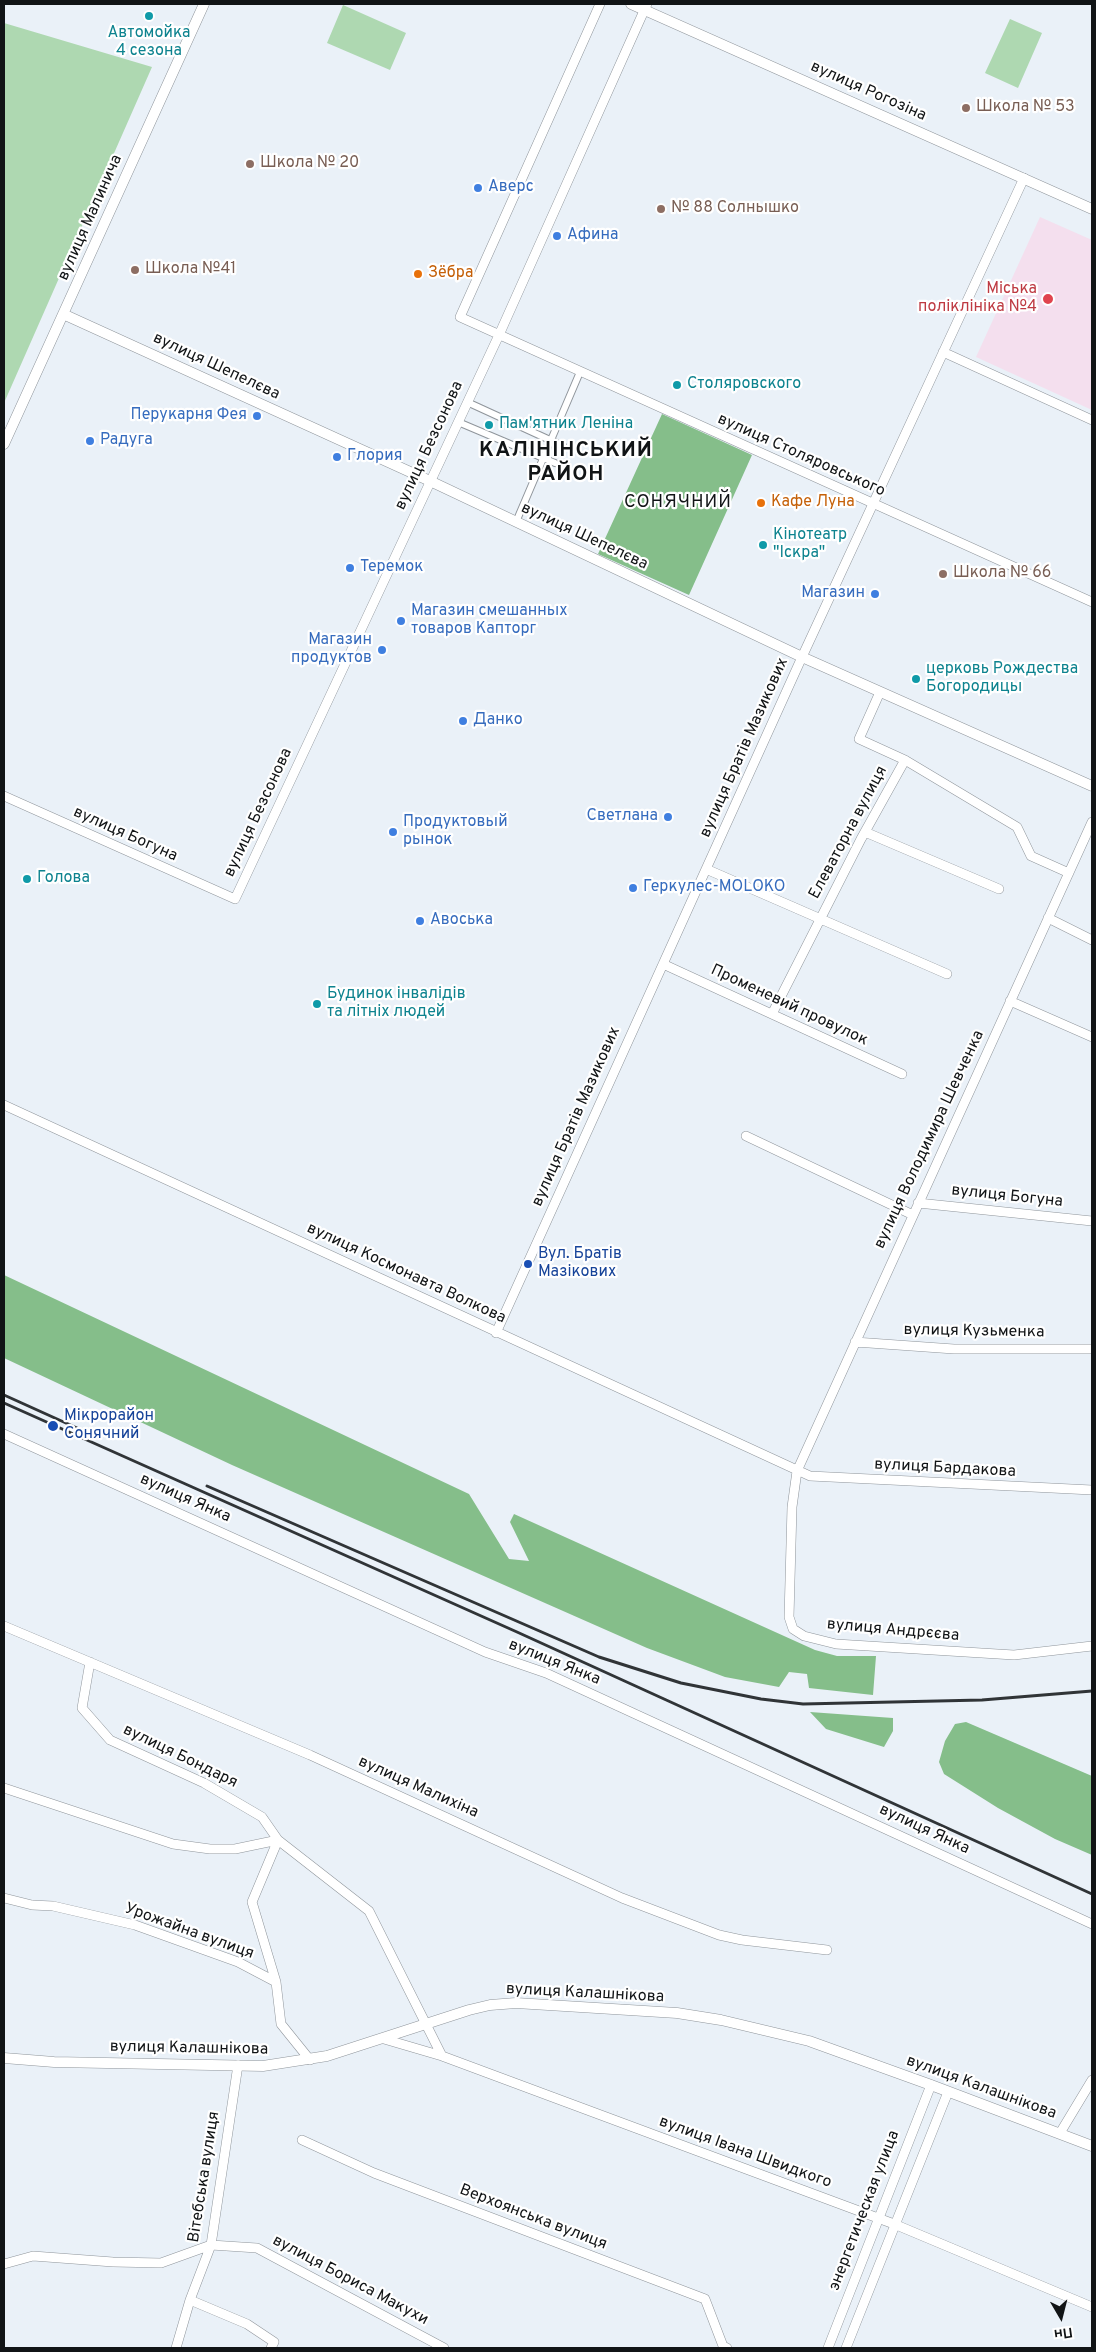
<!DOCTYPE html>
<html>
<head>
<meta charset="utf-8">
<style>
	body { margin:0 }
	#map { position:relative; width:1096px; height:2352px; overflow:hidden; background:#eaf1f8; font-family:Overpass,sans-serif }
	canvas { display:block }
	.frame { position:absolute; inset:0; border:5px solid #111416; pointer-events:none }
	.north { position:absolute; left:1036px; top:2292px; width:50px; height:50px; -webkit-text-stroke:4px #fff; paint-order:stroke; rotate:172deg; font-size:14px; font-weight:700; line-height:20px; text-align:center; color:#111416 }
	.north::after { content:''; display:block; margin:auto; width:18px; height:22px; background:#111416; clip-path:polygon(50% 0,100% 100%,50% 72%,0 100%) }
</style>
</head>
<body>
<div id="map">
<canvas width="1096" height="2352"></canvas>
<div class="frame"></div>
<div class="north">Пн</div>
</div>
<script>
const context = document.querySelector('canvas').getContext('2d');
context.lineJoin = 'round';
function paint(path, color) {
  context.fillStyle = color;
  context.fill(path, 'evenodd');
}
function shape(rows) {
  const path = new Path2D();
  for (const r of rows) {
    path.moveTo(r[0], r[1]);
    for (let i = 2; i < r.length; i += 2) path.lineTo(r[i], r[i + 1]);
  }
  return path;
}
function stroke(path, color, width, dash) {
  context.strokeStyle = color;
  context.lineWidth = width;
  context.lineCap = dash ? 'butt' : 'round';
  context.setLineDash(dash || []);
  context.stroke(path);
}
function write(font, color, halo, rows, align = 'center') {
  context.font = font + ' Overpass,sans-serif';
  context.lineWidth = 4.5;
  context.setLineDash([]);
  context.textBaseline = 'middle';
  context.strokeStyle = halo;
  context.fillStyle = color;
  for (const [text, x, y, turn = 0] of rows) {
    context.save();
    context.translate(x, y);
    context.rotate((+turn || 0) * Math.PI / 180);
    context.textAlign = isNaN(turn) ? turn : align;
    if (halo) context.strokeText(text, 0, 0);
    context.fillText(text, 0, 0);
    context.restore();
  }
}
const medical = shape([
	[1040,217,1092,240,1092,410,976,357]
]);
const green = shape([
	[343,5,406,33,390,70,327,43],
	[1010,19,1042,33,1018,88,985,73],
	[4,23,152,67,4,403]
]);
const forest = shape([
	[662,414,752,455,689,595,598,554],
	[4,1275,469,1494,509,1559,529,1561,510,1522,514,1514,815,1650,837,1656,876,1656,873,1695,809,1688,807,1674,789,1672,779,1687,725,1677,647,1648,232,1465,4,1358],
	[810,1712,893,1718,893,1731,884,1747,826,1729],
	[966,1722,1092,1776,1092,1855,1055,1839,998,1808,944,1774,939,1762,945,1741,955,1724]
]);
const pedestrian = shape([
	[467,402,563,446],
	[458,422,555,463],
	[516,522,580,372]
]);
const minor = shape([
	[600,4,460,317,1092,602],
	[943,352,1092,420],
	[880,692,859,739,905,760,1017,827,1031,856,1069,873],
	[4,796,235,899,499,335,647,4],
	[1092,822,797,1471,792,1507,789,1617,793,1629,804,1636,836,1644,1014,1655,1092,1646],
	[865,832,999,889],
	[706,869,947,974],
	[1048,918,1092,940],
	[663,964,902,1074],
	[1010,1001,1092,1037],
	[772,1014,861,839,905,760],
	[4,1105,810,1476,1092,1490],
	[746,1136,913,1215],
	[918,1203,1092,1221],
	[496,1333,802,657,1024,178],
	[855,1342,954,1349,1092,1349],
	[4,1434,485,1652,546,1673,1092,1924],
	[4,1626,310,1755,622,1898,719,1935,742,1940,827,1950],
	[90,1662,82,1708,110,1740,204,1783,262,1817,278,1840,252,1902,276,1982],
	[4,1788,173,1844,210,1849,235,1849,278,1840,369,1911,442,2056],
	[4,1898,32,1905,53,1906,135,1925,238,1962,276,1982,281,2024,310,2060],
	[384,2039,442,2056,894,2224,1092,2307],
	[1060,2133,1092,2080],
	[302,2140,374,2173,705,2299,723,2346,727,2348],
	[4,2264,33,2256,113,2262,161,2263,211,2245,257,2248,444,2348],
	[190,2300,247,2324,274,2342,271,2348],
	[176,2348,190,2300,211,2245,238,2065],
	[828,2348,931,2085],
	[846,2348,948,2092]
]);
const tertiary = shape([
	[631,4,1092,209],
	[63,314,430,481,802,657,1092,786],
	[4,444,204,4],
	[4,2058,54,2062,263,2066,327,2056,469,2010,490,2005,516,2003,677,2013,721,2020,809,2041,931,2085,1092,2146]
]);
const rail = shape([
	[4,1395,88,1433],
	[4,1403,517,1632,1092,1894],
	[207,1486,599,1657,681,1683,761,1699,803,1704,982,1700,1092,1691]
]);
const markers = [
	[149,16,5,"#0f9aa8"],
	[966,108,5,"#8d6e63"],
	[250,164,5,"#8d6e63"],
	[478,188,5,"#3f7fe0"],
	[661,209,5,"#8d6e63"],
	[557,236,5,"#3f7fe0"],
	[135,270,5,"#8d6e63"],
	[418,274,5,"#e8710a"],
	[1048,299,6,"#e0444e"],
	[677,385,5,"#0f9aa8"],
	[257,416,5,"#3f7fe0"],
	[489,425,5,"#0f9aa8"],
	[90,441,5,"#3f7fe0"],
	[337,457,5,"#3f7fe0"],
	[761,503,5,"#e8710a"],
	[763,545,5,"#0f9aa8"],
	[350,568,5,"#3f7fe0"],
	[943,574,5,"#8d6e63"],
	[875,594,5,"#3f7fe0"],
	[401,621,5,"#3f7fe0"],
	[382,650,5,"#3f7fe0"],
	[916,679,5,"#0f9aa8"],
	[463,721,5,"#3f7fe0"],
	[668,817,5,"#3f7fe0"],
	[393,832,5,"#3f7fe0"],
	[27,879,5,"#0f9aa8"],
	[633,888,5,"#3f7fe0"],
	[420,921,5,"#3f7fe0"],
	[317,1004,5,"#0f9aa8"],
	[528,1264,5,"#1a4fb4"],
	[53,1426,6,"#1a4fb4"]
];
const cultureNames = [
	["Автомойка",149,34,"center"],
	["4 сезона",149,52,"center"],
	["Столяровского",687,385],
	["Пам'ятник Леніна",499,425],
	["Кінотеатр",773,536],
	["\"Іскра\"",773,554],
	["церковь Рождества",926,670],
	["Богородицы",926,688],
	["Голова",37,879],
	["Будинок інвалідів",327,995],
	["та літніх людей",327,1013]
];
const streetNames = [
	["вулиця Рогозіна",868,92,24],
	["вулиця Малинича",91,218,-66],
	["вулиця Шепелєва",216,367,25],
	["вулиця Безсонова",430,446,-65],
	["вулиця Столяровського",801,456,24],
	["вулиця Шепелєва",584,537,25],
	["вулиця Братів Мазикових",745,748,-66],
	["вулиця Безсонова",259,813,-65],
	["Елеваторна вулиця",849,833,-62],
	["вулиця Богуна",125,835,24],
	["Променевий провулок",789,1006,25],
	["вулиця Братів Мазикових",577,1117,-66],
	["вулиця Володимира Шевченка",930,1140,-65],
	["вулиця Богуна",1007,1197,6],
	["вулиця Космонавта Волкова",406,1274,25],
	["вулиця Кузьменка",974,1332,1],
	["вулиця Бардакова",945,1469,3],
	["вулиця Янка",185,1499,24],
	["вулиця Андрєєва",893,1631,5],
	["вулиця Янка",554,1663,22],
	["вулиця Бондаря",180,1757,26],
	["вулиця Малихіна",418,1788,24],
	["вулиця Янка",924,1830,25],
	["Урожайна вулиця",189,1932,20],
	["вулиця Калашнікова",585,1994,3],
	["вулиця Калашнікова",189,2049,1],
	["вулиця Калашнікова",981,2088,20],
	["вулиця Івана Швидкого",745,2153,20],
	["Вітебська вулиця",205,2177,-81],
	["энергетическая улица",865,2211,-69],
	["Верхоянська вулиця",533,2218,21],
	["вулиця Бориса Макухи",350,2281,28]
];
const educationNames = [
	["Школа № 53",976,108],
	["Школа № 20",260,164],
	["№ 88 Солнышко",671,209],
	["Школа №41",145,270],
	["Школа № 66",953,574]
];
const shopNames = [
	["Аверс",488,188],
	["Афина",567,236],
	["Перукарня Фея",247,416,"right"],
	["Радуга",100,441],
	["Глория",347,457],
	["Теремок",360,568],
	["Магазин",865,594,"right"],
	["Магазин смешанных",411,612],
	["товаров Капторг",411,630],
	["Магазин",372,641,"right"],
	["продуктов",372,659,"right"],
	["Данко",473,721],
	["Светлана",658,817,"right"],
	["Продуктовый",403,823],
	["рынок",403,841],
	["Геркулес-MOLOKO",643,888],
	["Авоська",430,921]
];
const foodNames = [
	["Зёбра",428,274],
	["Кафе Луна",771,503]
];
const healthNames = [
	["Міська",1037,290],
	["поліклініка №4",1037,308]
];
const transitNames = [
	["Вул. Братів",538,1255],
	["Мазікових",538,1273],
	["Мікрорайон",64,1417],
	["Сонячний",64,1435]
];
const neighbourhoodNames = [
	["СОНЯЧНИЙ",678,503]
];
const districtNames = [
	["КАЛІНІНСЬКИЙ",566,452],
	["РАЙОН",566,476]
];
paint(medical, '#f4dfee');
paint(green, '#aed8b1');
paint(forest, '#85be8a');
stroke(pedestrian, '#8f959b', 8);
stroke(minor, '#8f959b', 10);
stroke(tertiary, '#8f959b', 11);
stroke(pedestrian, '#fff', 6);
stroke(minor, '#fff', 9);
stroke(tertiary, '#fff', 10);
stroke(rail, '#303437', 3);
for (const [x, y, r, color] of markers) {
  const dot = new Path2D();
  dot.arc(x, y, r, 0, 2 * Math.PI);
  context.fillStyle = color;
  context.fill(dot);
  stroke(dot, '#fff', 2);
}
write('16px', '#0d838f', '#fff', cultureNames, 'left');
write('16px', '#111416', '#fff', streetNames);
write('16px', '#785e54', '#fff', educationNames, 'left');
write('16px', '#366cbe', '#fff', shopNames, 'left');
write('16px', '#c56008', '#fff', foodNames, 'left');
write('16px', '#be3a42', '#fff', healthNames, 'right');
write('16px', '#164399', '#fff', transitNames, 'left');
context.letterSpacing = '1px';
write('18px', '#111416', '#fff', neighbourhoodNames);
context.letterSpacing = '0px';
context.letterSpacing = '1px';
write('bold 21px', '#111416', '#fff', districtNames);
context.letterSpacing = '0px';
</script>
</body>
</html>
